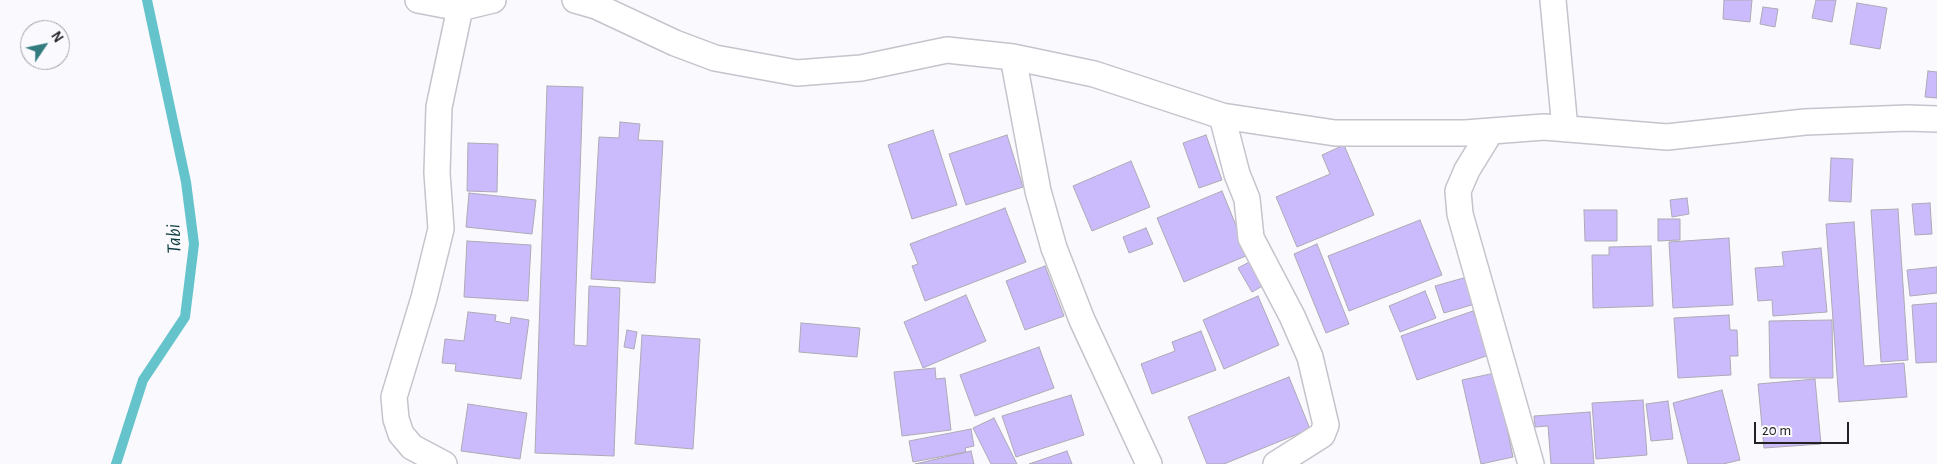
<!DOCTYPE html>
<html>
<head>
<meta charset="utf-8">
<style>
	body { margin:0 }
	#map { position:relative; width:1937px; height:464px; overflow:hidden; background:#fafafe; font-family:"Alegreya Sans",sans-serif }
	canvas { display:block }
	.north { position:absolute; left:20px; top:20px; width:50px; height:50px; box-sizing:border-box; background:#fafafe; border:1px solid #a4a3a7; border-radius:50%; rotate:56deg; font-size:14px; font-weight:700; line-height:20px; text-align:center; color:#222124 }
	.north::after { content:''; display:block; margin:auto; width:18px; height:22px; background:#327b7e; clip-path:polygon(50% 0,100% 100%,50% 72%,0 100%) }
	.scale { position:absolute; left:1754px; top:422px; width:95px; height:22px; box-sizing:border-box; border:2px solid #222124; border-top:0; padding-left:6px; font-size:15px; line-height:18px; white-space:nowrap; color:#222124; -webkit-text-stroke:4px #fafafe; paint-order:stroke }
</style>
</head>
<body>
<div id="map">
<canvas width="1937" height="464"></canvas>
<div class="north">N</div>
<div class="scale">20 m</div>
</div>
<script>
const context = document.querySelector('canvas').getContext('2d');
context.lineJoin = 'round';
function shape(rows) {
  const path = new Path2D();
  for (const r of rows) {
    path.moveTo(r[0], r[1]);
    for (let i = 2; i < r.length; i += 2) path.lineTo(r[i], r[i + 1]);
  }
  return path;
}
function stroke(path, color, width, dash) {
  context.strokeStyle = color;
  context.lineWidth = width;
  context.lineCap = dash ? 'butt' : 'round';
  context.setLineDash(dash || []);
  context.stroke(path);
}
function paint(path, color) {
  context.fillStyle = color;
  context.fill(path, 'evenodd');
}
function write(font, color, halo, rows, align = 'center') {
  context.font = font + ' "Alegreya Sans",sans-serif';
  context.lineWidth = 4;
  context.setLineDash([]);
  context.textBaseline = 'middle';
  context.strokeStyle = halo;
  context.fillStyle = color;
  for (const [text, x, y, turn = 0] of rows) {
    context.save();
    context.translate(x, y);
    context.rotate((+turn || 0) * Math.PI / 180);
    context.textAlign = isNaN(turn) ? turn : align;
    if (halo) context.strokeText(text, 0, 0);
    context.fillText(text, 0, 0);
    context.restore();
  }
}
const stream = shape([
	[116,464,143,380,185,317,194,244,186,182,147,0]
]);
const building = shape([
	[1724,0,1752,0,1750,22,1723,19,1724,0],
	[1816,0,1836,0,1832,22,1812,18,1816,0],
	[1857,3,1887,8,1880,49,1850,44,1857,3],
	[1763,7,1778,9,1775,27,1760,24,1763,7],
	[1928,71,1937,72,1937,98,1925,97,1928,71],
	[547,86,583,87,574,345,587,346,589,286,620,288,614,456,535,453,547,86],
	[620,122,640,124,638,140,663,141,655,283,591,279,599,137,619,138,620,122],
	[933,130,957,205,912,219,888,145,933,130],
	[1007,135,1023,187,966,205,949,154,1007,135],
	[1206,135,1222,180,1199,188,1183,143,1206,135],
	[468,143,498,144,497,192,467,191,468,143],
	[1344,145,1374,215,1297,247,1276,197,1330,174,1322,155,1344,145],
	[1831,158,1853,159,1851,202,1829,201,1831,158],
	[1131,161,1150,207,1092,231,1073,186,1131,161],
	[1222,191,1248,255,1184,282,1157,218,1222,191],
	[469,193,536,200,532,234,466,227,469,193],
	[1687,198,1689,214,1672,217,1670,200,1687,198],
	[1930,203,1932,234,1915,235,1912,204,1930,203],
	[1005,208,1026,262,925,301,912,266,918,264,910,244,1005,208],
	[1898,209,1908,360,1881,362,1871,210,1898,209],
	[1584,210,1617,210,1617,241,1585,241,1584,210],
	[1658,219,1680,219,1680,240,1658,241,1658,219],
	[1420,220,1442,275,1349,311,1328,256,1420,220],
	[1854,222,1864,366,1904,363,1907,397,1839,402,1826,224,1854,222],
	[1146,228,1153,244,1129,253,1123,237,1146,228],
	[1729,238,1733,305,1673,308,1669,242,1729,238],
	[467,241,531,245,528,301,464,297,467,241],
	[1317,244,1349,324,1326,333,1294,254,1317,244],
	[1651,246,1653,306,1593,308,1592,255,1609,255,1609,247,1651,246],
	[1821,248,1827,312,1773,316,1772,300,1758,301,1755,268,1784,266,1782,252,1821,248],
	[1253,260,1266,284,1252,292,1238,268,1253,260],
	[1045,266,1064,316,1025,330,1006,281,1045,266],
	[1937,267,1937,293,1910,296,1907,270,1937,267],
	[1467,277,1475,304,1444,313,1435,286,1467,277],
	[1425,291,1436,318,1400,332,1389,306,1425,291],
	[966,295,986,341,923,368,904,322,966,295],
	[1258,296,1279,345,1224,369,1203,320,1258,296],
	[1937,303,1937,362,1916,363,1912,305,1937,303],
	[1473,311,1489,355,1417,380,1401,336,1473,311],
	[468,312,496,315,495,321,510,324,511,317,529,320,521,379,455,371,456,364,442,363,445,339,464,341,468,312],
	[1729,315,1730,330,1737,330,1738,356,1730,356,1731,375,1678,378,1674,318,1729,315],
	[1832,320,1833,378,1770,378,1769,321,1832,320],
	[801,323,860,328,857,357,799,352,801,323],
	[627,330,637,332,634,349,624,347,627,330],
	[1201,331,1216,370,1152,394,1141,364,1175,351,1172,342,1201,331],
	[642,335,700,339,693,449,635,444,642,335],
	[1039,347,1054,388,975,416,960,375,1039,347],
	[935,368,936,379,945,378,951,430,902,436,894,372,935,368],
	[1495,373,1513,457,1481,464,1462,380,1495,373],
	[1289,377,1310,429,1224,464,1207,464,1188,417,1289,377],
	[1815,379,1821,444,1764,448,1758,384,1815,379],
	[1722,390,1740,460,1723,464,1688,464,1673,403,1722,390],
	[1071,395,1084,435,1016,457,1002,416,1071,395],
	[1643,400,1647,455,1596,459,1592,403,1643,400],
	[1668,401,1673,439,1651,441,1646,404,1668,401],
	[468,404,527,413,520,459,461,451,468,404],
	[1590,412,1594,464,1551,464,1548,426,1535,427,1534,416,1590,412],
	[994,418,1017,464,991,464,973,428,994,418],
	[971,429,974,446,965,448,966,452,913,462,909,441,971,429],
	[971,451,974,464,915,464,971,451],
	[1067,451,1072,464,1029,464,1067,451]
]);
const minor = shape([
	[418,0,460,8,493,0],
	[575,0,596,6,675,43,715,58,797,73,861,68,947,50,1013,57,1094,74,1222,116,1335,133,1465,133,1544,127,1667,137,1805,122,1908,118,1937,119],
	[1553,0,1565,129],
	[1013,57,1038,191,1054,248,1082,320,1149,464],
	[1222,116,1237,174,1247,199,1251,238,1292,316,1310,357,1326,425,1322,435,1276,464],
	[1491,131,1467,170,1458,191,1460,214,1531,464],
	[444,464,412,447,401,434,396,419,394,397,424,298,441,229,437,173,439,107,460,8]
]);
const waterNames = [
	["Tabi",174,239,-92]
];
stroke(stream, '#64c3cb', 10);
paint(building, '#ccbbfc');
stroke(building, '#adaab4', 1);
stroke(minor, '#c5c3cc', 28);
stroke(minor, '#fff', 25);
write('italic 20px', '#08383b', '#fafafe', waterNames);
</script>
</body>
</html>
